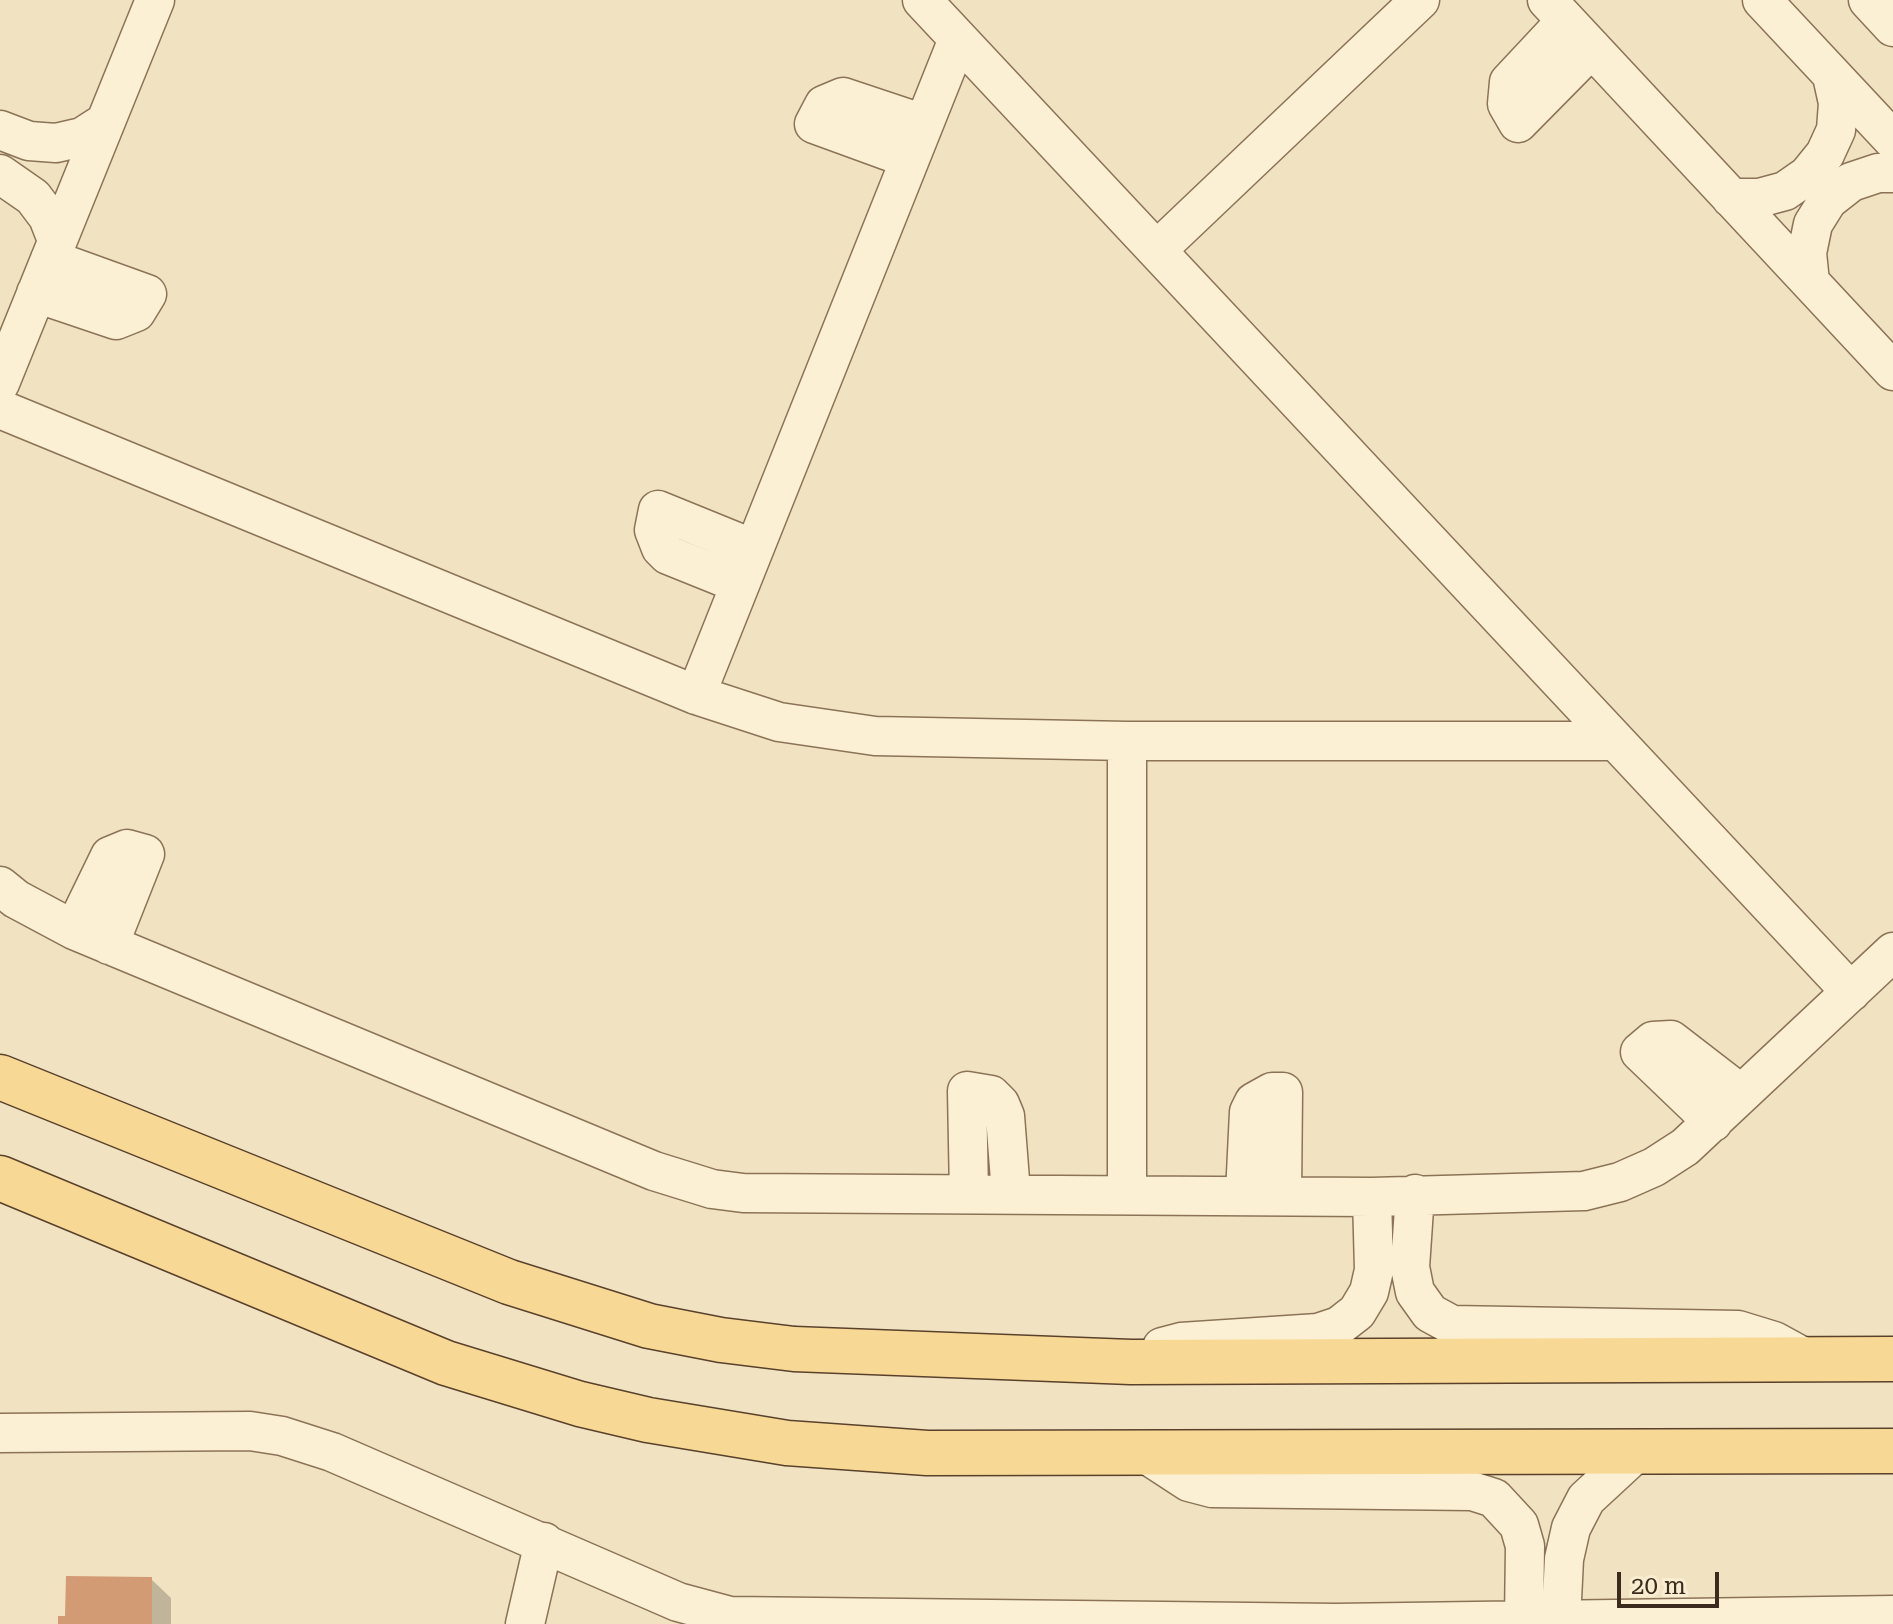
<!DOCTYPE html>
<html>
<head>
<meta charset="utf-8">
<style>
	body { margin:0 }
	#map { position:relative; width:1893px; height:1624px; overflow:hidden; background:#f1e3c1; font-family:"Roboto Serif",serif }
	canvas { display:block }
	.scale { position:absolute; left:1617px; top:1572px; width:102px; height:36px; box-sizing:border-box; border:4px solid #3a2b1c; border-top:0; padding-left:10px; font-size:24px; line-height:28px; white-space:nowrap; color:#3a2b1c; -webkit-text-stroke:6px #f8edd1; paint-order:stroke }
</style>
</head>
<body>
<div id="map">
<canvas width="1893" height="1624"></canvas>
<div class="scale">20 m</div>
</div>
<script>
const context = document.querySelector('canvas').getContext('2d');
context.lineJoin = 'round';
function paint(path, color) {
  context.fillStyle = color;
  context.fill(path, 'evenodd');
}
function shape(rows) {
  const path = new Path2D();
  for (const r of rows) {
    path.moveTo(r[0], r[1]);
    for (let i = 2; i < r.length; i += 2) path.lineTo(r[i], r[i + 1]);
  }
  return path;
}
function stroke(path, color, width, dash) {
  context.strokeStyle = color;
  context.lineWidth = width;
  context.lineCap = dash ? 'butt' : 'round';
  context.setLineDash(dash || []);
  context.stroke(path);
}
const shadow = shape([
	[151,1579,171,1598,171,1624,60,1624]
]);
const building = shape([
	[66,1576,152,1577,152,1624,58,1624,58,1616,65,1616]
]);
const minor = shape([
	[922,0,1851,992],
	[1547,0,1893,371],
	[1762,0,1893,140],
	[1868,0,1893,27],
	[1566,21,1509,82,1507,104,1518,123,1592,48],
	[0,130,29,141,56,143,82,137,104,123],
	[910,159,814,124,824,105,843,97,924,124],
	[0,174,33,197,48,217,57,240],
	[1731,198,1759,198,1785,191,1808,175,1825,154,1836,130,1838,103,1832,76],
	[1157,250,1420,0],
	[1810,282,1807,253,1813,224,1828,200,1851,182,1878,173,1893,173],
	[36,293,116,320,136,312,147,294,50,259],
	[0,383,155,0],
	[0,409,696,695,779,722,875,736,1127,741,1615,741],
	[740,584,668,555,661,548,654,530,658,510,754,549],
	[696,695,958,39],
	[1127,741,1127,1194],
	[0,886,16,899,74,930,654,1171,712,1189,743,1193,1372,1197,1584,1191,1620,1182,1654,1167,1685,1147,1893,952],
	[74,930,110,856,127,849,145,854,109,945],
	[1713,1122,1640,1052,1653,1041,1671,1040,1741,1094],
	[969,1194,967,1091,991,1095,1000,1104,1005,1116,1011,1193],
	[1245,1194,1249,1112,1254,1102,1272,1092,1283,1092,1282,1194],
	[1415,1194,1410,1267,1415,1292,1430,1313,1452,1325,1738,1330,1774,1341,1807,1359],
	[1162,1347,1181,1342,1318,1333,1339,1326,1357,1312,1369,1292,1374,1270,1372,1197],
	[0,1433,250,1431,282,1436,332,1452,678,1602,730,1616,1336,1623,1893,1615],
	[1143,1452,1189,1482,1212,1488,1472,1491,1494,1498,1519,1525,1525,1546,1524,1620],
	[1561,1620,1564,1559,1571,1528,1586,1499,1639,1450],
	[525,1624,544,1542]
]);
const major = shape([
	[0,1077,509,1282,649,1326,721,1340,794,1349,1131,1362,1893,1359],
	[0,1178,446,1363,580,1404,648,1420,787,1443,927,1453,1893,1451]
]);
paint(shadow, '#0003');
paint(building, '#d29b74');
stroke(minor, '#8c7357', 41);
stroke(major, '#59412c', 47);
stroke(minor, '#fbf0d4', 38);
stroke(major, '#f7d995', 44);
</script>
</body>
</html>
